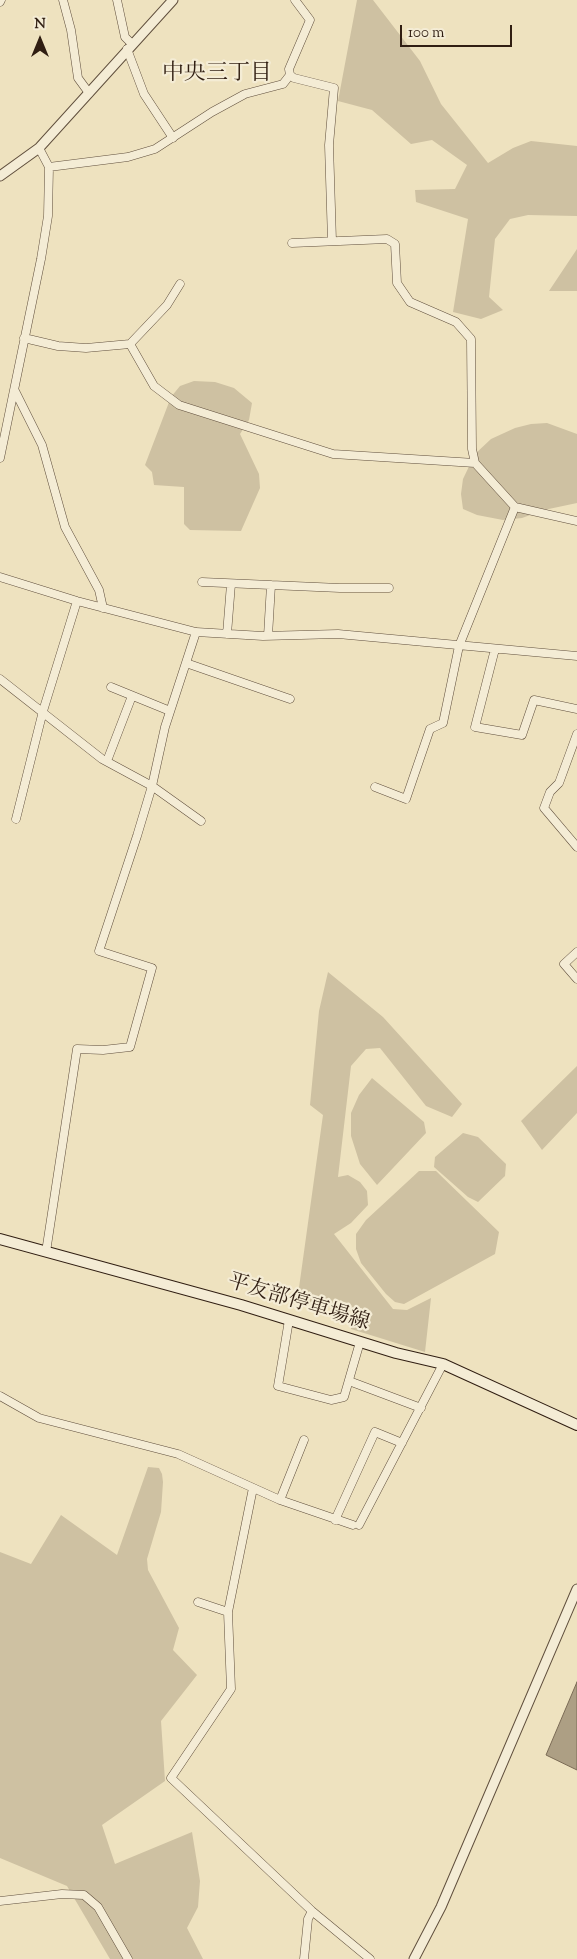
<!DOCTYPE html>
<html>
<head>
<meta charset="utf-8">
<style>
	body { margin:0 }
	#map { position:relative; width:577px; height:1959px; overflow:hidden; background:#eee2bf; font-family:"Sorts Mill Goudy",serif }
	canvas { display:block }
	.north { position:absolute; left:15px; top:15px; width:50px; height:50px; -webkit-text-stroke:4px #f4ecd5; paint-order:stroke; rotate:0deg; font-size:14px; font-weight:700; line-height:20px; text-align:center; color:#301e12 }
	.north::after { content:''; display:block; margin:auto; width:18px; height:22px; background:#301e12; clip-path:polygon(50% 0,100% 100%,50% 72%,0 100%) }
	.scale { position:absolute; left:400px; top:25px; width:112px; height:22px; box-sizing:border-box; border:2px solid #301e12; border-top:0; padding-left:6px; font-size:15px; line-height:18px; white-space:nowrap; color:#301e12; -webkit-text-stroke:4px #f4ecd5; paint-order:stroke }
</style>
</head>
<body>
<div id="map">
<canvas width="577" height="1959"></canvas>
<div class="north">N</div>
<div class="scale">100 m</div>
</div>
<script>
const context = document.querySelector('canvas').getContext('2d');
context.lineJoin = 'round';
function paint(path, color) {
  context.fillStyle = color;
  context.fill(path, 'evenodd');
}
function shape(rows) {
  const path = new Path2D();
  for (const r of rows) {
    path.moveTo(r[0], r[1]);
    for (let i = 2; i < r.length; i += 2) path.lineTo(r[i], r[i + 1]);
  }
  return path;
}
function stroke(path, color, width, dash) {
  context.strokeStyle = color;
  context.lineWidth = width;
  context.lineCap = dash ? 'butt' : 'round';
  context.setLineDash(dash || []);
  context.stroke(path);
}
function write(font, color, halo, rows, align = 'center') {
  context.font = font + ' "Sorts Mill Goudy","Noto Serif JP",serif';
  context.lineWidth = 4.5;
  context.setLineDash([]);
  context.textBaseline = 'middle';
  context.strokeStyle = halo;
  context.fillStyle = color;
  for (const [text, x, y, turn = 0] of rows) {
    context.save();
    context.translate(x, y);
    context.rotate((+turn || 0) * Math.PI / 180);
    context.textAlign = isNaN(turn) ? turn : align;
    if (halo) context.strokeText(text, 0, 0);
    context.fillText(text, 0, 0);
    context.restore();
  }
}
const green = shape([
	[357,0,373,0,420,61,441,104,488,163,513,148,531,141,577,146,577,216,528,215,510,219,495,239,489,297,503,310,481,319,453,312,468,219,416,202,415,190,455,189,467,165,432,140,411,144,372,110,338,101],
	[577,249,577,291,549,291],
	[194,381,215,382,234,388,252,403,249,420,240,434,259,474,260,488,241,531,190,530,184,524,184,487,154,485,152,472,145,465,171,397,180,386],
	[547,423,577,434,577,503,544,510,522,518,503,520,477,515,463,509,461,494,463,479,475,454,491,439,515,428,531,424],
	[328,972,383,1017,462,1104,452,1117,426,1106,380,1048,366,1049,351,1066,338,1177,348,1175,360,1182,367,1191,368,1205,351,1223,334,1234,393,1309,407,1310,431,1298,425,1352,351,1329,352,1311,297,1302,323,1115,310,1105,319,1011],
	[577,1066,577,1113,542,1150,521,1121],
	[372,1078,424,1122,426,1133,377,1185,360,1164,351,1136,351,1113,359,1095],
	[463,1133,478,1137,506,1164,505,1176,478,1202,468,1197,434,1167,435,1157],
	[419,1171,436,1171,499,1232,495,1254,404,1304,395,1302,386,1294,361,1263,356,1249,356,1234,366,1220],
	[148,1467,159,1468,162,1474,163,1482,161,1512,147,1559,148,1570,179,1628,173,1650,197,1675,161,1721,165,1781,102,1825,115,1864,192,1832,200,1881,198,1907,187,1928,203,1959,110,1959,67,1886,0,1858,0,1552,31,1564,61,1515,117,1555]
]);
const water = shape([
	[577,1682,577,1770,546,1755,577,1682]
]);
const minor = shape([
	[63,0,71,30,78,78,89,93],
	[117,0,125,37,132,44],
	[295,0,310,20,289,69,290,75,294,78,334,88,329,145,332,241],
	[0,2,1,0],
	[127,49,144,94,173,138],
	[49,167,128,157,155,149,212,112,245,94,283,84,290,75],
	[292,243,387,239,395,244,397,283,410,302,456,322,471,339,472,449,475,463,515,507,577,521],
	[24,338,58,346,86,348,130,344,154,386,179,405,333,454,475,463],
	[130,344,167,305,180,284],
	[15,391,42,445,65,527,99,590,103,608],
	[0,458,41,259,48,216,49,167,39,148],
	[0,577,77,601,196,632,263,636,338,634,577,656],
	[202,582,340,588,389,588],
	[227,634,231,584],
	[268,636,271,585],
	[495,649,475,727,522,735,534,700,577,709],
	[186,663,290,699],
	[0,679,102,759,152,786,201,821],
	[111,687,170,711],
	[577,734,559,783,550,792,544,808,577,847],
	[107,761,132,696],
	[375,787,406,799,430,729,443,723,459,646,515,507],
	[16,819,43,711,77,601],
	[577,952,564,964,577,979],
	[46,1252,77,1049,103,1050,130,1047,152,968,99,951,137,836,152,786,165,727,196,632],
	[289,1320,278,1386,331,1400,344,1397,360,1342],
	[349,1381,421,1408],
	[0,1396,39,1418,178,1454,280,1500,353,1525],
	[253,1488,228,1612,231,1689,171,1778,312,1911,370,1959],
	[280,1500,304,1440],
	[335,1520,375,1432,402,1443],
	[359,1525,443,1364],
	[198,1602,228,1612],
	[0,1901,62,1894,84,1895,98,1907,128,1959],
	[304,1959,308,1919,312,1911]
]);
const tertiary = shape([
	[0,176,39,148,173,0],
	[414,1959,441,1907,577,1589]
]);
const secondary = shape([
	[0,1239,241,1305,396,1353,443,1364,577,1425]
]);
const streetNames = [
	["平友部停車場線",298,1304,17]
];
const neighbourhoodNames = [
	["中央三丁目",217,75]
];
paint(green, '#cec1a2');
paint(water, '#ad9f84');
stroke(water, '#7b6b56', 1);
stroke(minor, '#604f3d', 9);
stroke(tertiary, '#604f3d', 11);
stroke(secondary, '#301e12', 12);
stroke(minor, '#f4ecd5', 8);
stroke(tertiary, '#f4ecd5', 9);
stroke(secondary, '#f4ecd5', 10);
write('21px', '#301e12', '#f4ecd5', streetNames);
write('22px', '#301e12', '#f4ecd5', neighbourhoodNames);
</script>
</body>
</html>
